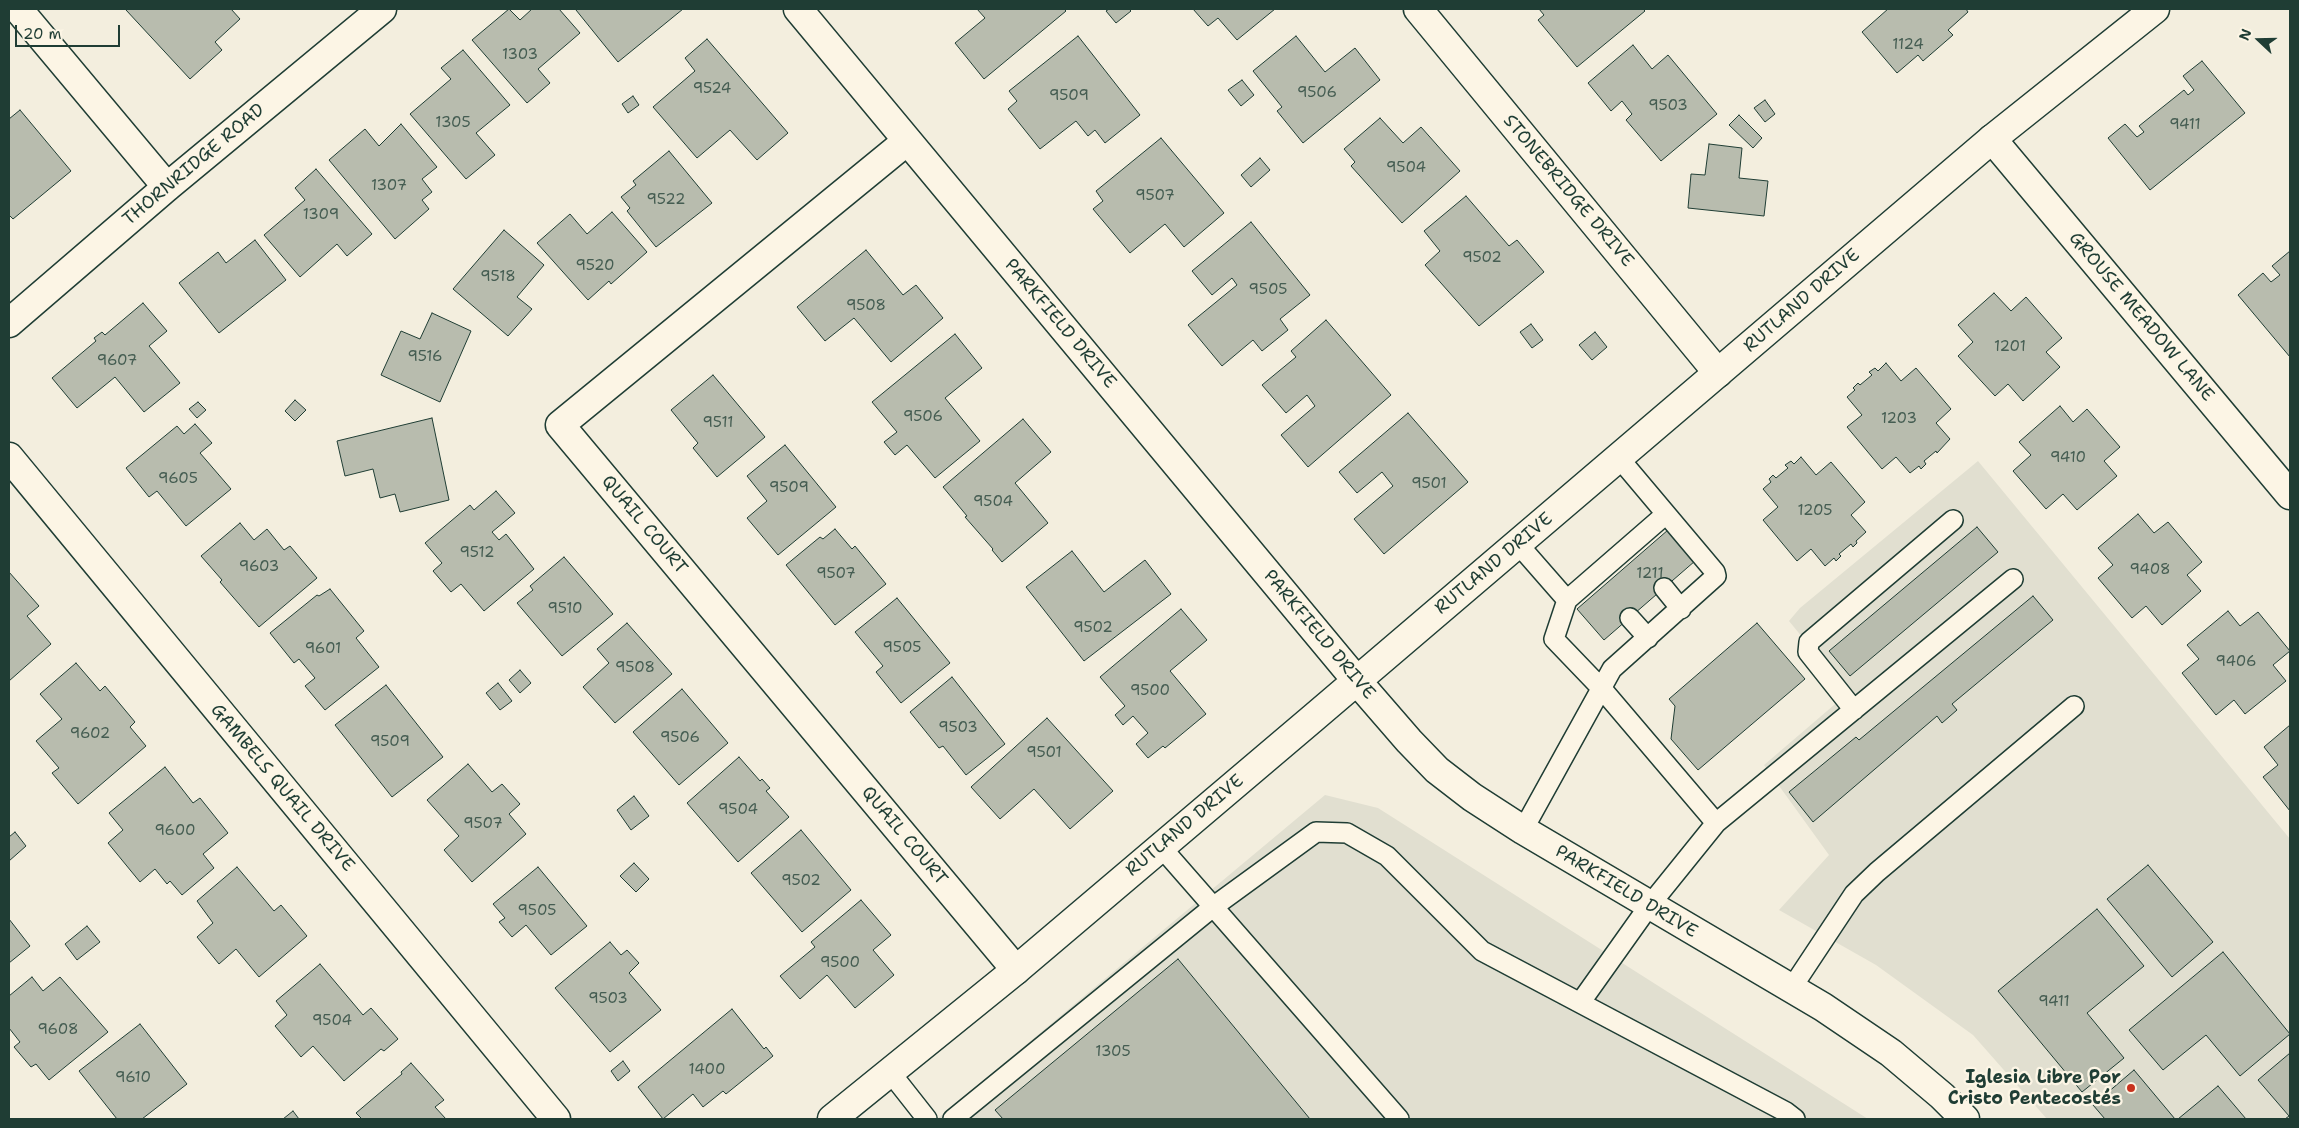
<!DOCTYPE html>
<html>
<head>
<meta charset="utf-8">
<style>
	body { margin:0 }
	#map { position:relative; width:2299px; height:1128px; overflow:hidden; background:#f3eede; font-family:"Shantell Sans",sans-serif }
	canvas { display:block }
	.frame { position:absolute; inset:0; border:10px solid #1f3d34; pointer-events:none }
	.north { position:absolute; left:2234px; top:15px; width:50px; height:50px; -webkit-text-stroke:4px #fcf5e5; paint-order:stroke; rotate:291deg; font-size:14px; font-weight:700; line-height:20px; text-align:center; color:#1f3d34 }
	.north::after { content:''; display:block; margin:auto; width:18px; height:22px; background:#1f3d34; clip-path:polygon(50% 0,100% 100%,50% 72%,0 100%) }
	.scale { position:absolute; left:15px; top:25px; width:105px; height:22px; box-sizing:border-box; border:2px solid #1f3d34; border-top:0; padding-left:6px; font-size:15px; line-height:18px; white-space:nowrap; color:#1f3d34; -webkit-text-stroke:4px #fcf5e5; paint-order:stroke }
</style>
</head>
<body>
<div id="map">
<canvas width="2299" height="1128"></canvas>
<div class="frame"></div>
<div class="north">N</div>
<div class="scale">20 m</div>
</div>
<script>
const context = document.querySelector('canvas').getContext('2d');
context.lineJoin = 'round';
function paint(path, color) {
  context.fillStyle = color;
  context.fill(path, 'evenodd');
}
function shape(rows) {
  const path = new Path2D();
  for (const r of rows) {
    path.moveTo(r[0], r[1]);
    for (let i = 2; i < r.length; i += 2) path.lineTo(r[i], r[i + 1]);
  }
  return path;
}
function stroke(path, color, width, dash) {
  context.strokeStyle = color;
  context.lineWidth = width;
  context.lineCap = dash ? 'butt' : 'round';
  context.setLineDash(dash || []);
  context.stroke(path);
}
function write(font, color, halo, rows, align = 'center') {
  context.font = font + ' "Shantell Sans",sans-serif';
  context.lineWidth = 4.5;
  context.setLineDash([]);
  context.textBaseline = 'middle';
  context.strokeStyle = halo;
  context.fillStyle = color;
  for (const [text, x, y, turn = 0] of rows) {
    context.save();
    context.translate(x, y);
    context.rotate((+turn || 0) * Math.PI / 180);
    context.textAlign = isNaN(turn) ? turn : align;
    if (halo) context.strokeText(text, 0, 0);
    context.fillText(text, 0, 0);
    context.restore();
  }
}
const built = shape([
	[1978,461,2290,839,2290,1119,2047,1119,1973,1035,1876,965,1779,910,1829,855,1764,765,1848,693,1789,621,1800,608],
	[1325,795,1378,808,1868,1119,937,1119]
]);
const building = shape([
	[127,9,231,9,240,19,215,42,222,50,190,79,126,10,127,9],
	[509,9,520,20,532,9,559,9,580,33,538,69,550,83,527,103,472,40,509,9],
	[578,9,683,9,618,62,576,10,578,9],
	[977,9,1064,9,1066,11,984,79,955,43,985,18,977,9],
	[1109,9,1129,9,1131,11,1116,23,1106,11,1109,9],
	[1193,9,1275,9,1237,40,1218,18,1208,26,1193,9],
	[1539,9,1643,9,1645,11,1577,67,1538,20,1544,15,1539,9],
	[1888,9,1966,9,1968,12,1948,30,1953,35,1923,61,1918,55,1897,73,1862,32,1888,9],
	[1078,36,1140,115,1105,143,1095,130,1088,136,1076,121,1040,149,1008,109,1017,101,1009,91,1078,36],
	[1296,36,1325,72,1355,48,1380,80,1303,143,1277,111,1282,107,1253,71,1296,36],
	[707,39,788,133,757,160,730,130,697,158,653,107,695,71,685,58,707,39],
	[1633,45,1652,69,1668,55,1717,114,1661,161,1626,120,1632,114,1622,101,1611,111,1588,83,1633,45],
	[463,50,510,105,476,133,495,155,466,179,410,114,451,79,441,68,463,50],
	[2202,61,2245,113,2150,190,2108,138,2125,124,2137,137,2144,132,2139,126,2184,90,2188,95,2194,90,2183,76,2202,61],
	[1242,80,1254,95,1241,106,1228,90,1242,80],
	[633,96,639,105,628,113,622,104,633,96],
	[1765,100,1775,114,1765,122,1754,108,1765,100],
	[20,110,71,171,13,219,9,215,9,119,20,110],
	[1739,115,1762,138,1753,148,1729,125,1739,115],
	[1380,118,1403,143,1421,127,1460,171,1402,223,1351,166,1355,162,1344,149,1380,118],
	[401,124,437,167,422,179,432,192,422,200,429,209,395,239,329,160,365,129,379,146,401,124],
	[1161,138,1224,213,1184,247,1165,224,1130,253,1093,209,1103,201,1096,191,1161,138],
	[1709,144,1742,148,1739,178,1768,181,1764,216,1688,208,1691,174,1705,175,1709,144],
	[669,151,712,203,656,247,627,211,630,208,621,197,636,185,633,181,669,151],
	[1260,158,1270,170,1251,187,1241,175,1260,158],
	[316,169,372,234,347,256,337,244,300,277,264,235,305,200,295,188,316,169],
	[1466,196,1509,246,1517,240,1544,272,1479,326,1425,265,1440,251,1424,231,1466,196],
	[612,212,647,252,611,284,609,281,588,300,537,243,570,214,587,234,612,212],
	[1251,222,1310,295,1280,319,1288,330,1262,351,1253,340,1222,366,1188,325,1237,285,1232,278,1212,295,1192,271,1251,222],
	[504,230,544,265,517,297,532,309,508,336,453,289,504,230],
	[255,240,286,280,219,333,179,283,218,252,226,263,255,240],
	[866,250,903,295,916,285,943,318,891,362,854,318,825,341,797,307,866,250],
	[2290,251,2290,357,2238,295,2263,273,2271,282,2280,275,2272,266,2290,251],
	[1994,293,2011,311,2026,297,2062,338,2046,352,2060,367,2023,401,2008,384,1995,396,1958,356,1973,342,1958,325,1994,293],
	[143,303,167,331,149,346,180,383,144,412,115,377,77,408,52,378,96,341,94,338,102,332,105,335,143,303],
	[432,313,471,331,440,402,381,375,401,331,420,339,432,313],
	[1326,320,1391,395,1308,467,1281,435,1315,406,1307,395,1286,413,1262,385,1296,357,1291,351,1326,320],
	[1531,324,1543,340,1532,348,1520,332,1531,324],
	[1595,332,1607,347,1592,360,1579,345,1595,332],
	[955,334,982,368,945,398,980,441,935,478,907,445,895,455,884,442,897,432,872,402,955,334],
	[1886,363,1901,381,1916,368,1951,409,1936,423,1950,439,1937,453,1936,451,1924,461,1926,464,1921,469,1919,466,1910,473,1896,457,1882,469,1847,427,1862,415,1847,397,1855,390,1853,388,1858,383,1860,385,1872,375,1869,372,1875,368,1878,371,1886,363],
	[713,375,765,437,717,477,693,448,698,443,671,410,713,375],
	[295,400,306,410,295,421,285,411,295,400],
	[198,402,206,410,197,418,189,409,198,402],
	[2060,406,2073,422,2087,409,2120,447,2104,461,2117,476,2077,510,2063,494,2046,509,2013,471,2031,455,2019,442,2060,406],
	[1408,413,1468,482,1384,554,1354,519,1393,486,1382,472,1357,493,1339,472,1408,413],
	[432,418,449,500,400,512,395,494,380,498,373,469,345,476,337,441,432,418],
	[1023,419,1051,452,1015,483,1048,523,1002,562,992,550,993,549,965,517,967,516,943,487,1023,419],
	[195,424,212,443,200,453,231,489,186,526,157,491,149,497,126,468,177,426,184,434,195,424],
	[785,445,836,507,778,555,747,518,767,501,747,476,785,445],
	[1801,457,1816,475,1831,462,1865,502,1851,515,1866,532,1856,541,1857,543,1853,547,1851,544,1839,554,1841,556,1836,561,1834,558,1825,566,1811,549,1797,561,1763,520,1778,507,1763,489,1771,482,1769,479,1773,475,1776,478,1788,468,1785,465,1791,461,1794,464,1801,457],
	[496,491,515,513,492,532,499,540,506,534,534,569,484,611,461,584,451,592,433,571,442,563,425,543,470,505,474,510,496,491],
	[2138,514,2154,533,2168,522,2202,562,2187,575,2201,591,2162,625,2146,606,2132,618,2098,578,2113,565,2098,548,2138,514],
	[240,523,254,540,267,529,284,550,290,546,317,578,259,627,220,582,222,580,201,556,240,523],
	[1977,527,1998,552,1850,676,1829,651,1977,527],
	[835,529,852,549,855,546,886,584,835,625,786,565,820,537,823,539,835,529],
	[1668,530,1695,561,1604,640,1577,609,1668,530],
	[1072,551,1104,592,1145,560,1171,594,1084,661,1026,587,1072,551],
	[564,557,613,614,562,656,517,603,533,590,530,586,564,557],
	[9,572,39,606,27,616,51,644,9,681,9,572],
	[330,589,364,631,356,638,379,667,325,710,305,686,315,678,299,659,294,663,270,633,317,595,319,596,330,589],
	[2033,596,2053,620,1952,704,1957,710,1942,723,1937,716,1813,822,1789,792,1856,737,1859,740,2033,596],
	[897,598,950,663,901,703,876,672,883,666,855,632,897,598],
	[1181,609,1207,640,1170,671,1206,714,1165,748,1163,746,1148,758,1136,744,1148,733,1133,716,1123,725,1115,715,1125,706,1100,677,1181,609],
	[2228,611,2240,626,2258,612,2290,651,2273,665,2286,681,2245,714,2234,700,2216,715,2182,673,2199,659,2187,645,2228,611],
	[627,623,672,674,615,723,583,687,609,663,597,649,627,623],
	[1757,623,1805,679,1698,770,1671,739,1675,706,1669,699,1757,623],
	[76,663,100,691,105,686,135,722,130,727,146,746,78,804,52,773,59,768,36,741,62,719,40,694,76,663],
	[520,670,531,683,520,693,509,680,520,670],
	[952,677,1005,744,966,775,943,746,939,748,910,712,952,677],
	[498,683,512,701,500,710,486,693,498,683],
	[386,685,443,757,392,797,335,725,386,685],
	[682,689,728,743,679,785,633,732,682,689],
	[1047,718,1113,791,1070,829,1034,789,1000,819,971,787,1047,718],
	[2290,725,2290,811,2263,777,2278,765,2264,747,2290,725],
	[739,757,760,781,762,779,770,788,766,791,789,817,738,862,687,803,739,757],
	[468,764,492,792,502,784,520,804,509,814,526,834,472,882,444,850,459,836,427,800,468,764],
	[165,767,193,803,200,798,228,833,203,854,214,868,182,895,170,881,167,884,155,869,140,882,108,843,123,830,109,813,165,767],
	[634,796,649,816,631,830,617,810,634,796],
	[801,830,851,890,802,932,751,873,801,830],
	[15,832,26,846,9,861,9,837,15,832],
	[634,863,649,879,636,892,620,876,634,863],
	[2148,865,2213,942,2172,977,2107,899,2148,865],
	[237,867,274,911,281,905,307,936,259,977,236,949,219,964,197,937,213,923,197,901,237,867],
	[538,867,587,926,551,955,526,925,512,937,499,922,505,918,493,904,538,867],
	[861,900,891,935,873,950,894,975,855,1008,827,975,800,999,780,976,815,947,811,942,861,900],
	[2097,909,2144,966,2087,1013,2124,1058,2082,1092,1998,991,2097,909],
	[9,919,30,946,9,963,9,919],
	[87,926,100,942,77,960,65,944,87,926],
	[610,942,621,955,627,950,639,963,629,973,661,1010,610,1052,555,988,610,942],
	[2223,952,2290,1034,2240,1076,2206,1035,2163,1070,2129,1030,2223,952],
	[1178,959,1310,1119,1003,1119,995,1110,1178,959],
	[320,964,363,1015,371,1008,398,1039,384,1051,381,1049,344,1081,313,1046,301,1057,275,1026,287,1015,276,1001,320,964],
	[32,977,43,991,60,977,108,1032,49,1080,36,1064,31,1067,14,1047,20,1042,9,1028,9,996,32,977],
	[732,1009,764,1049,766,1047,773,1056,726,1094,723,1091,703,1107,693,1094,663,1119,638,1087,732,1009],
	[140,1024,187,1084,142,1119,117,1119,79,1071,140,1024],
	[2290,1053,2290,1119,2285,1119,2289,1116,2258,1080,2290,1053],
	[623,1061,630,1071,618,1081,611,1071,623,1061],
	[411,1063,444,1100,435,1107,446,1119,362,1119,356,1113,402,1074,401,1072,411,1063],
	[2134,1070,2175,1119,2105,1119,2093,1105,2134,1070],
	[2218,1086,2246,1119,2178,1119,2218,1086],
	[293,1111,299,1119,283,1119,293,1111]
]);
const service = shape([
	[1518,544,1567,600,1554,639,1602,689,1716,823],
	[1664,588,1681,609],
	[1567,600,1666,514],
	[1630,618,1648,638],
	[1854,710,1808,652,1809,642,1953,520],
	[1523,830,1612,669,1716,576,1715,572,1619,458],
	[1161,847,1399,1119],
	[1791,989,1854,894,1877,872,2074,706],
	[1580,1003,1649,906,1716,823,2013,579],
	[890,1072,927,1119],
	[953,1119,1213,907,1316,832,1347,833,1387,856,1482,951,1786,1112,1795,1119]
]);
const minor = shape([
	[18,9,167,187],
	[1418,9,1718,373],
	[1992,139,2290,495],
	[907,141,560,425,1016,970],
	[9,323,167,187,382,9],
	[9,457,556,1119]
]);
const tertiary = shape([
	[798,9,1357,681,1409,741,1437,770,1472,797,1523,830,1823,1007,1891,1053,1942,1096,1965,1119],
	[832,1119,1016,970,1312,719,1992,139,2155,9]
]);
const markers = [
	[2131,1088,5,"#c8321e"]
];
const numberNames = [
	["1124",1908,45],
	["1303",520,55],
	["9524",712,89],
	["9506",1317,93],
	["9509",1069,96],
	["9503",1668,106],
	["1305",453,123],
	["9411",2185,125],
	["9504",1406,168],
	["1307",389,186],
	["9507",1155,196],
	["9522",666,200],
	["1309",321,215],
	["9502",1482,258],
	["9520",595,266],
	["9518",498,277],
	["9505",1268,290],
	["9508",866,306],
	["1201",2010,347],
	["9516",425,357],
	["9607",117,361],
	["9506",923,417],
	["1203",1899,419],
	["9511",718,423],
	["9410",2068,458],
	["9605",178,479],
	["9501",1429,484],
	["9509",789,488],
	["9504",993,502],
	["1205",1815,511],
	["9512",477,553],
	["9603",259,567],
	["9408",2150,570],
	["9507",836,574],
	["1211",1650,574],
	["9510",565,609],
	["9502",1093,628],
	["9505",902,648],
	["9601",323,649],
	["9406",2236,662],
	["9508",635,668],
	["9500",1150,691],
	["9503",958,728],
	["9602",90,734],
	["9506",680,738],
	["9509",390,742],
	["9501",1044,753],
	["9504",738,810],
	["9507",483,824],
	["9600",175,831],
	["9502",801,881],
	["9505",537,911],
	["9500",840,963],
	["9503",608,999],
	["9411",2054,1002],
	["9504",332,1021],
	["9608",58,1030],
	["1305",1113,1052],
	["1400",707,1070],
	["9610",133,1078]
];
const streetNames = [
	["THORNRIDGE ROAD",194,165,-40],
	["STONEBRIDGE DRIVE",1568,191,50],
	["RUTLAND DRIVE",1802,301,-41],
	["GROUSE MEADOW LANE",2141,317,50],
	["PARKFIELD DRIVE",1060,324,50],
	["QUAIL COURT",644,525,50],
	["RUTLAND DRIVE",1494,564,-40],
	["PARKFIELD DRIVE",1319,635,50],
	["GAMBELS QUAIL DRIVE",282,788,50],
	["RUTLAND DRIVE",1185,826,-40],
	["QUAIL COURT",904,836,50],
	["PARKFIELD DRIVE",1626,892,31]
];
const poiNames = [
	["Iglesia Libre Por",2121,1078],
	["Cristo Pentecostés",2121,1099]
];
paint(built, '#e1dfd0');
paint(building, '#b8bcae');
stroke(building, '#1f3d34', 1);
stroke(service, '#1f3d34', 22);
stroke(minor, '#1f3d34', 31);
stroke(tertiary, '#1f3d34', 31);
stroke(service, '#fcf5e5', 19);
stroke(minor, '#fcf5e5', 28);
stroke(tertiary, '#fcf5e5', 28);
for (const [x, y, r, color] of markers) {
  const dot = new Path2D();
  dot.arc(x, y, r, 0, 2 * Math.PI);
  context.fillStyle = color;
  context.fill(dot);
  stroke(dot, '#fcf5e5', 2);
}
write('15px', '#455d52', null, numberNames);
write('18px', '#1f3d34', '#fcf5e5', streetNames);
write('bold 18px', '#1f3d34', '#fcf5e5', poiNames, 'right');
</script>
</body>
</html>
